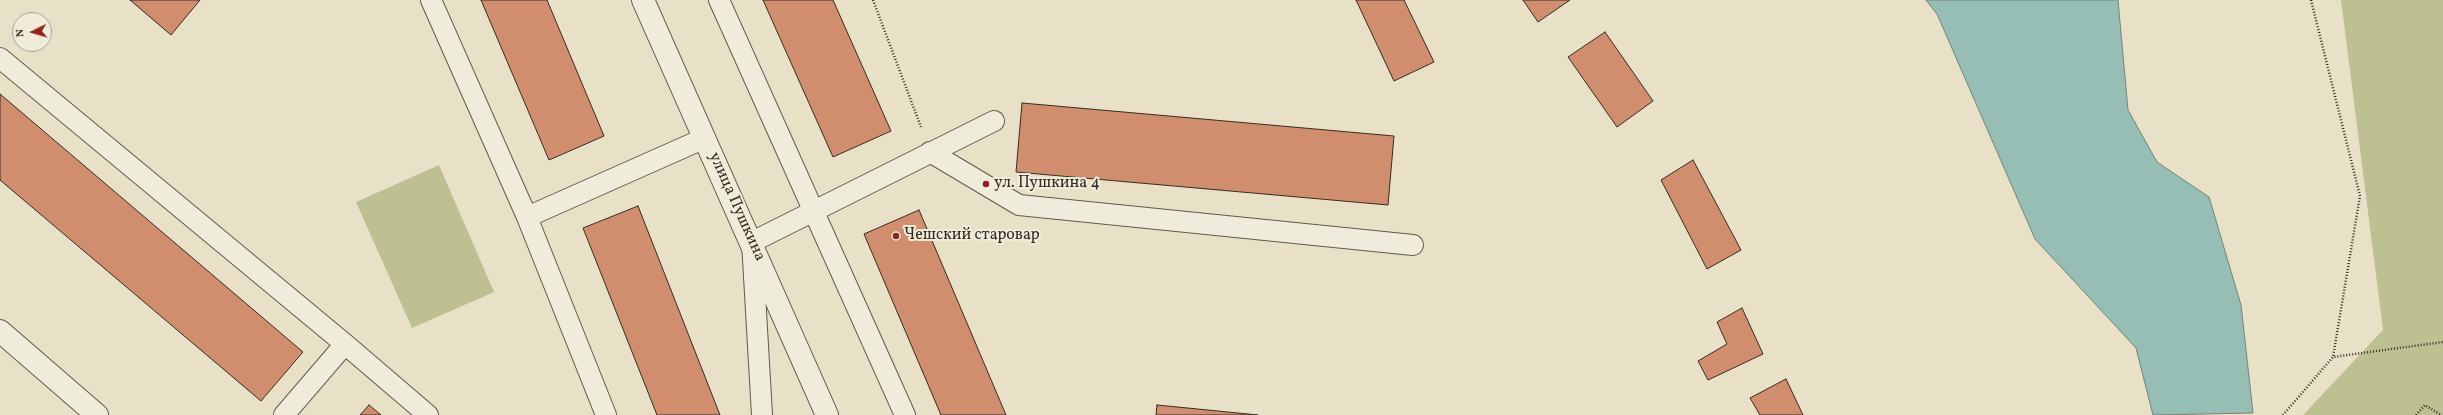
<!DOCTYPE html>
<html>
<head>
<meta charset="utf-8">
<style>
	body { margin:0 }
	#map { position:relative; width:2443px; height:415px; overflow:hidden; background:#e8e1c7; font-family:Vollkorn,serif }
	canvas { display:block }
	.north { position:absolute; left:12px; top:12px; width:40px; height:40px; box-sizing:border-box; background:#f0ecdb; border:1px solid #a69f91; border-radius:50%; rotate:265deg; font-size:11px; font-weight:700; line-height:16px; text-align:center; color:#362c22 }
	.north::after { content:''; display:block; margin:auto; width:14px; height:18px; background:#8f2418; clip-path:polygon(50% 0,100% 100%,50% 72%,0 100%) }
</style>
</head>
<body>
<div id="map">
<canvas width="2443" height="415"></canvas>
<div class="north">N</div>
</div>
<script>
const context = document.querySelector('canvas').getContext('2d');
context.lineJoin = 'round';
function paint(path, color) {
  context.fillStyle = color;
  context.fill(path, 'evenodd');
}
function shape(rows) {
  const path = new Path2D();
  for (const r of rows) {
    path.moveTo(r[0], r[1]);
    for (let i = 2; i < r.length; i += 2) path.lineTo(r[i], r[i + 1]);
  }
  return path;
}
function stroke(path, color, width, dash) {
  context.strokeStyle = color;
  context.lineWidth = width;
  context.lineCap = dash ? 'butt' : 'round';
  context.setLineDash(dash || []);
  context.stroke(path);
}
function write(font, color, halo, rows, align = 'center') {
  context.font = font + ' Vollkorn,serif';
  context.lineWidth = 4;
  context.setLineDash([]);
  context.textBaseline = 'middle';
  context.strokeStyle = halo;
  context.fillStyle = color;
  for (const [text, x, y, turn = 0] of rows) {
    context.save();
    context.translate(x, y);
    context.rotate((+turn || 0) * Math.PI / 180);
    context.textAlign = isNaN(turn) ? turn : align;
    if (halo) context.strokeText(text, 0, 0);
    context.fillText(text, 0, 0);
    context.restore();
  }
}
const green = shape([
	[2341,0,2443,0,2443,415,2303,415,2383,330],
	[439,165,494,292,412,328,356,202]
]);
const water = shape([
	[1926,0,2118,0,2128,110,2157,162,2209,197,2241,305,2253,413,2153,415,2136,348,2035,239,1937,14,1926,0]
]);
const building = shape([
	[130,0,200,0,171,35,130,0],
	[481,0,547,0,604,136,549,160,481,0],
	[763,0,833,0,891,131,833,157,763,0],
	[1356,0,1404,0,1434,62,1394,81,1356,0],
	[1523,0,1570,0,1538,22,1523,0],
	[1605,32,1653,101,1617,127,1568,57,1605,32],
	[0,94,303,352,261,401,0,180,0,94],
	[1022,103,1394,136,1388,205,1016,172,1022,103],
	[1693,160,1741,250,1707,269,1661,180,1693,160],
	[638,206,720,415,657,415,583,228,638,206],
	[919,210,1006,415,941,415,864,234,919,210],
	[1742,308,1763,354,1708,380,1698,361,1727,344,1717,322,1742,308],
	[1786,379,1803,415,1760,415,1750,398,1786,379],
	[369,405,381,415,360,415,369,405],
	[1157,405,1258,415,1156,415,1157,405]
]);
const path = shape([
	[873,0,921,127],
	[2311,0,2360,196,2333,357],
	[2283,415,2333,357,2443,342],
	[2416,415,2425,405,2441,415]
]);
const service = shape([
	[431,0,527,217,606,415],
	[719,0,905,415],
	[0,58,345,344,428,415],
	[930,152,1019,205,1413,245],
	[527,217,705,138],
	[284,415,345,344],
	[762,415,752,242,994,121]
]);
const minor = shape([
	[643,0,827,415]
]);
const tertiary = shape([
	[0,331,97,415]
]);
const markers = [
	[986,184,4,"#8f2418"],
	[896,236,4,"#8f2418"]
];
const poiNames = [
	["ул. Пушкина 4",994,184],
	["Чешский старовар",904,236]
];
const streetNames = [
	["улица Пушкина",736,207,66]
];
paint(green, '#bdc191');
paint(water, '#97beb4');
stroke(water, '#70847a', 1);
paint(building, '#d18e6e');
stroke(building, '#362c22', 1);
stroke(service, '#62594b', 22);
stroke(minor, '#62594b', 24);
stroke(tertiary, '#62594b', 24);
stroke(path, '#362c22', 2.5, [1, 2]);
stroke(service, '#f0ecdb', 20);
stroke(minor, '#f0ecdb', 22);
stroke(tertiary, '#f0ecdb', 22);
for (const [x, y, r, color] of markers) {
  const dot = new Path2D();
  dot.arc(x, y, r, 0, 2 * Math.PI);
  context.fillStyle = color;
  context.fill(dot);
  stroke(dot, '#f0ecdb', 1.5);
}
write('16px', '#362c22', '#f0ecdb', poiNames, 'left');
write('16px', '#362c22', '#f0ecdb', streetNames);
</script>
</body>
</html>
